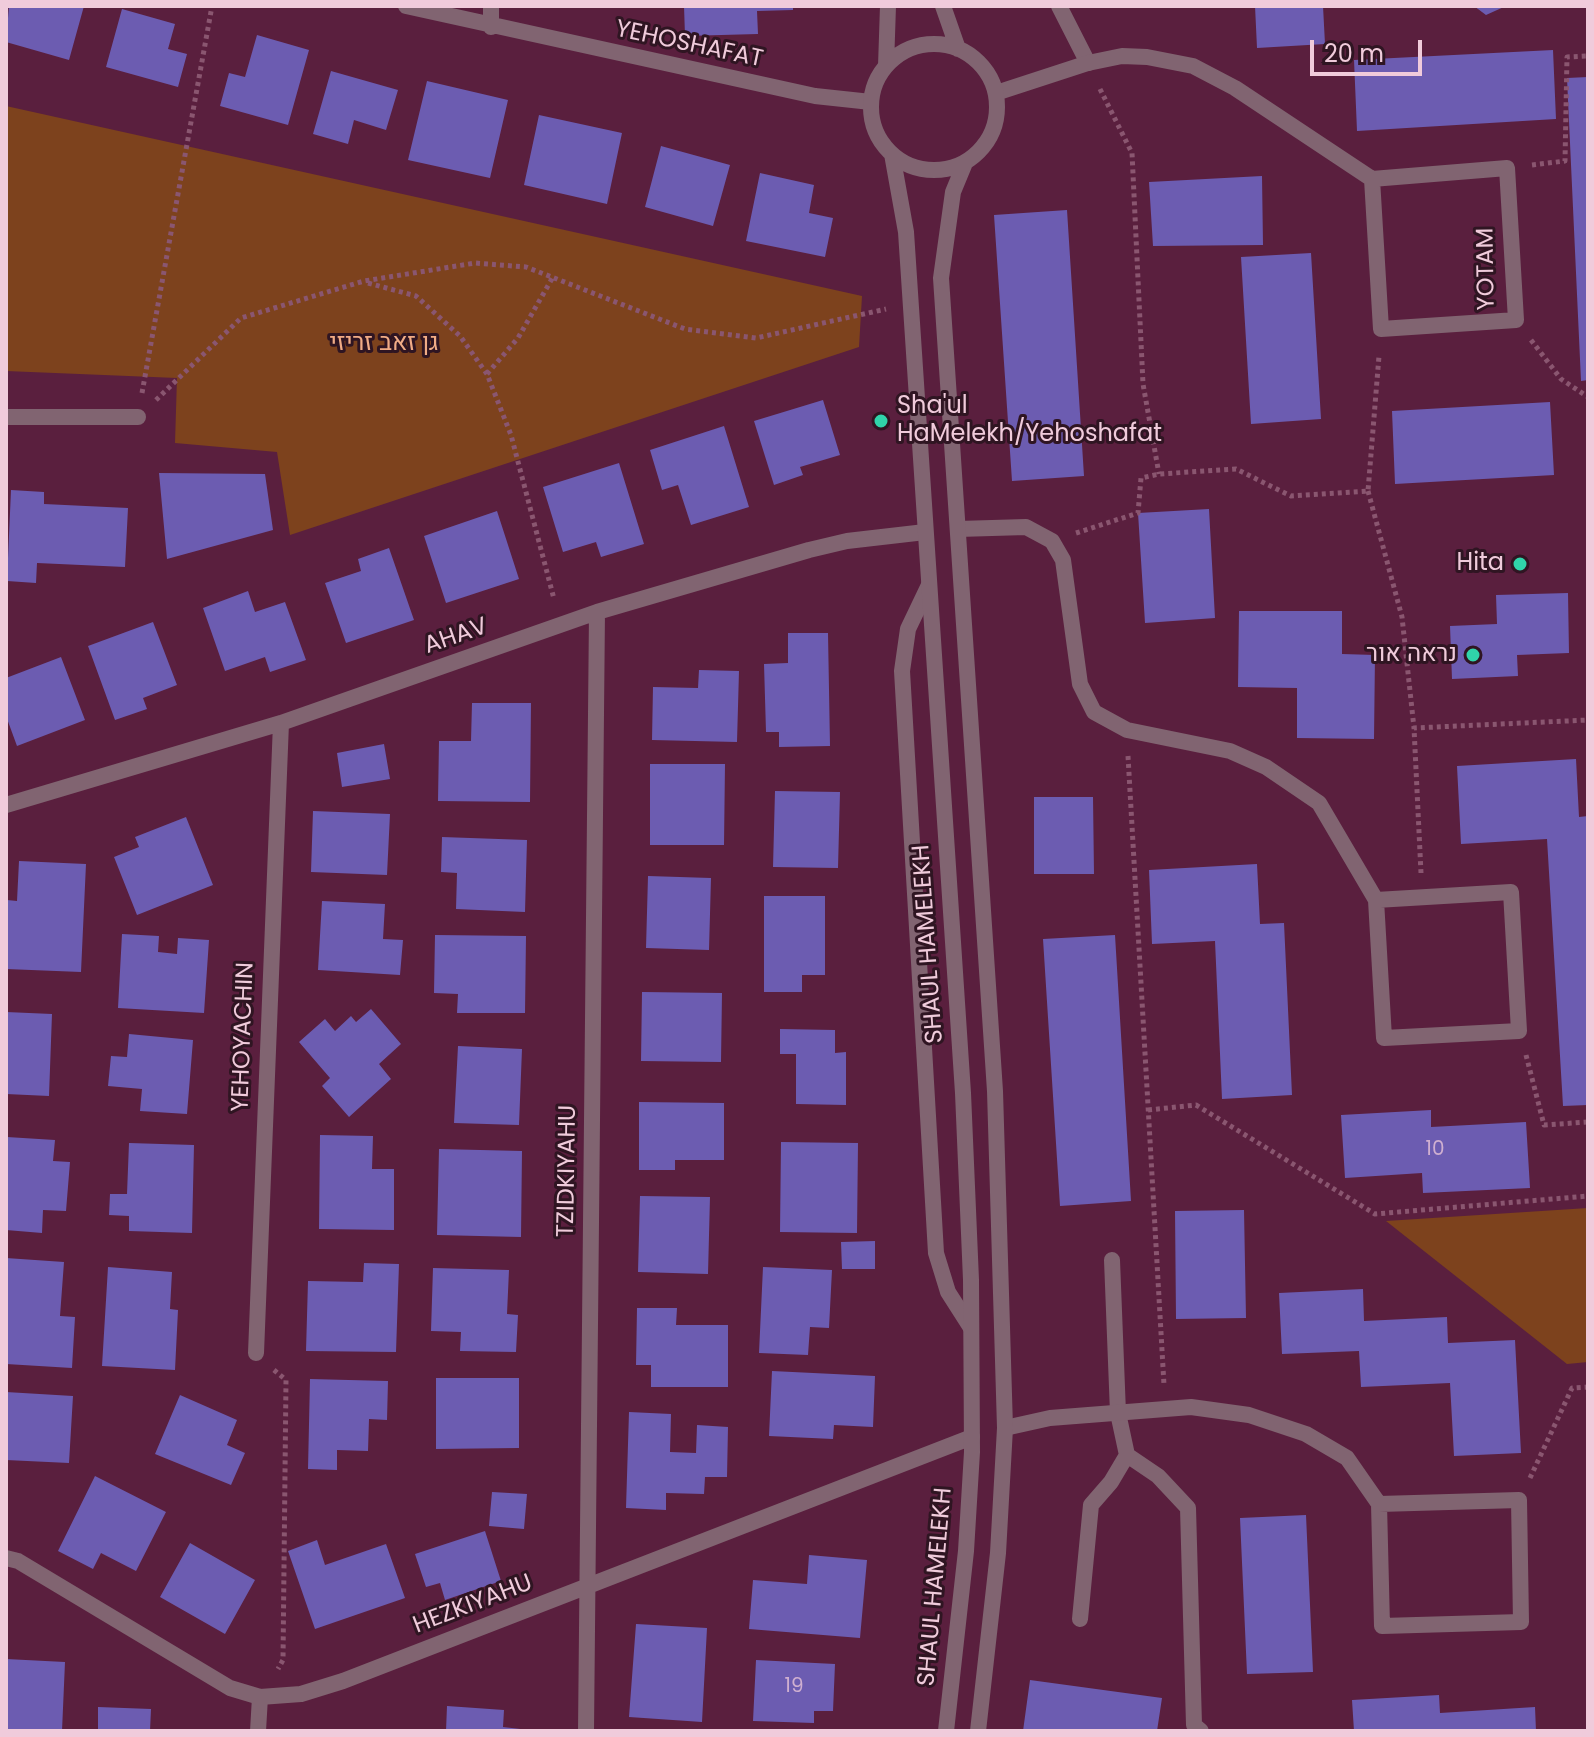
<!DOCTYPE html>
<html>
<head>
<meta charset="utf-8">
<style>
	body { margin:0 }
	#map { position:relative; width:1594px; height:1737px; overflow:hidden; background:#5a1f3e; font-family:Poppins,sans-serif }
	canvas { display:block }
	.frame { position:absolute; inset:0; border:8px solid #f0cbdb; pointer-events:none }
	.scale { position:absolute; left:1310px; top:40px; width:112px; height:36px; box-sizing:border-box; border:4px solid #f0cbdb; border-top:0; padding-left:10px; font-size:24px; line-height:28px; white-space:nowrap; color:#f0cbdb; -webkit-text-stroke:6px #2f1522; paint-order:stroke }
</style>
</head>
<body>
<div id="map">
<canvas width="1594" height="1737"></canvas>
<div class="frame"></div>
<div class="scale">20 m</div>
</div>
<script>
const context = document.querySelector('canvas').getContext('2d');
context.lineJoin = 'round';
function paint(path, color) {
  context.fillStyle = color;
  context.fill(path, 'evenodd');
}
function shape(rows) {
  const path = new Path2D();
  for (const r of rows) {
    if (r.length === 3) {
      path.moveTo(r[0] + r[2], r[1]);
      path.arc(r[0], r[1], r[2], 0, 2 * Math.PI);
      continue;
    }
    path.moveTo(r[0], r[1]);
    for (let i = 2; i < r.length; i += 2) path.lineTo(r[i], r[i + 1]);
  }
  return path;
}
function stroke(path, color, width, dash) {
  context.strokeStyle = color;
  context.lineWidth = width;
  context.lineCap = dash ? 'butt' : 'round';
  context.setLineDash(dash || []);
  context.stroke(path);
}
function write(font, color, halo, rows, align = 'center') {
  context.font = font + ' Poppins,Heebo,sans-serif';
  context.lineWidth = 6;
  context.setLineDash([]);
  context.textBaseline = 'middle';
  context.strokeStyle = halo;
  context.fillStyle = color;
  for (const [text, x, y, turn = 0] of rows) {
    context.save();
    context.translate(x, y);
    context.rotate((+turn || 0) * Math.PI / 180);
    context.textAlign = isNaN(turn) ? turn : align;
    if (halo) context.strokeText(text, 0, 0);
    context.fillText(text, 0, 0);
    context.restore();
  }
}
const green = shape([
	[6,106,862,296,859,347,290,535,277,452,175,443,177,378,6,371],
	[1588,1208,1588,1362,1567,1364,1386,1221]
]);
const building = shape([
	[9,6,84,6,69,60,6,42],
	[684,6,793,6,793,10,757,11,758,34,685,36],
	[1255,6,1323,6,1325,44,1257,48],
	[1474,6,1506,6,1486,15],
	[122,9,175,24,168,49,187,54,178,87,106,67],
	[257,35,309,50,288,125,220,106,229,73,245,77],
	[1553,50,1556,119,1357,131,1354,60],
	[331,71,398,90,386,130,354,120,348,144,313,134],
	[1588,77,1588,380,1581,381,1567,78],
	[427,81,508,100,490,178,408,160],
	[539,115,622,133,607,204,524,185],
	[661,146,730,165,713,226,645,207],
	[760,173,814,185,809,213,833,218,825,257,746,241],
	[1262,176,1263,245,1153,246,1149,182],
	[1067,210,1084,476,1012,481,994,215],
	[1311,253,1321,419,1251,424,1241,257],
	[823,400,840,455,800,467,803,475,774,485,754,421],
	[1550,402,1554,475,1395,484,1392,411],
	[724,426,749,507,691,525,678,485,662,490,650,450],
	[619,463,644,544,601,557,596,542,563,552,543,487],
	[159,473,265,474,273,530,167,559],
	[11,490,44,492,44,504,128,508,125,567,37,563,36,583,7,581],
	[1209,509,1215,618,1145,623,1138,513],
	[497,511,519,579,446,603,424,536],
	[389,548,414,620,346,643,325,583,361,571,358,559],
	[248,591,255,612,285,602,306,660,270,672,265,657,225,671,203,608],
	[1568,593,1569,653,1517,655,1518,676,1452,679,1450,626,1497,624,1496,595],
	[1239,611,1342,611,1342,654,1375,655,1374,739,1297,738,1297,688,1238,687],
	[153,622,177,685,143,698,147,709,115,720,88,646],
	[788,633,828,633,830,746,779,747,779,732,766,732,764,664,788,663],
	[61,657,85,720,17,746,6,716,6,678],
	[699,670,739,671,737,742,652,740,653,687,698,688],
	[472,703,531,703,530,802,438,801,439,741,471,741],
	[384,744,390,779,342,787,337,753],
	[1576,759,1579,817,1588,816,1588,1105,1563,1106,1547,839,1461,844,1457,766],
	[650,764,725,764,724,845,650,845],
	[775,791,840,792,838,868,773,867],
	[1034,797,1093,797,1094,874,1034,874],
	[313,811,390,814,387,875,311,872],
	[186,817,213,885,137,915,114,857,139,847,135,837],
	[442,837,527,840,525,912,456,909,457,873,441,872],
	[19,861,86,864,81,972,6,969,7,900,17,901],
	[1257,864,1260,924,1284,923,1292,1095,1222,1099,1215,941,1152,944,1149,870],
	[648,876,711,878,709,950,646,948],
	[764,896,825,896,825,975,802,975,802,992,764,992],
	[322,901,385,904,383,939,403,940,400,975,318,970],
	[122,934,159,936,158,952,177,954,178,938,209,940,204,1013,118,1008],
	[435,935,526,936,525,1013,457,1013,458,994,434,993],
	[1115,935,1131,1201,1060,1206,1043,939],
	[642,992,722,993,721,1062,641,1061],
	[371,1009,401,1044,379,1064,391,1079,349,1117,322,1086,330,1078,299,1042,325,1019,335,1031,351,1016,356,1022],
	[6,1012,52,1014,49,1096,6,1094],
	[780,1029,835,1030,835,1053,846,1052,846,1105,796,1104,796,1054,780,1054],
	[129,1034,193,1040,187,1114,140,1111,142,1089,108,1086,111,1056,127,1057],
	[458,1046,522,1049,519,1125,454,1123],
	[639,1102,724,1103,724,1160,675,1160,675,1170,639,1170],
	[1431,1110,1431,1127,1526,1122,1530,1188,1423,1193,1422,1173,1345,1178,1341,1115],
	[320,1135,373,1136,372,1169,394,1169,394,1230,319,1229],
	[7,1137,55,1140,53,1161,70,1162,66,1211,43,1210,42,1233,6,1230],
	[781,1142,858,1143,857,1233,780,1232],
	[129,1143,194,1145,192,1233,129,1231,129,1216,109,1215,110,1194,127,1194],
	[439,1149,522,1151,521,1237,437,1235],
	[640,1196,710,1197,708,1274,638,1272],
	[1244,1210,1246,1318,1176,1319,1175,1211],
	[875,1241,875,1269,842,1269,841,1242],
	[6,1258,64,1262,60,1316,75,1317,72,1368,6,1364],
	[364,1263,399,1264,396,1352,306,1351,308,1281,363,1282],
	[108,1267,172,1272,170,1309,178,1310,175,1370,102,1366],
	[763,1267,832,1270,829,1328,810,1327,808,1355,759,1353],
	[433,1268,509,1270,507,1314,518,1315,516,1352,460,1351,461,1332,431,1331],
	[1363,1289,1364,1321,1447,1317,1448,1343,1515,1340,1521,1453,1454,1456,1450,1383,1361,1387,1359,1351,1282,1354,1279,1293],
	[637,1308,677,1308,676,1325,728,1325,728,1387,651,1387,651,1365,636,1365],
	[772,1371,875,1376,873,1427,834,1425,833,1439,769,1436],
	[436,1378,519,1378,519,1448,436,1449],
	[310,1379,388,1381,387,1420,369,1419,368,1451,337,1450,337,1470,308,1469],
	[6,1392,73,1396,69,1463,6,1460],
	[180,1395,237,1420,227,1445,245,1453,231,1485,155,1454],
	[629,1412,671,1414,670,1452,696,1453,697,1425,728,1427,727,1477,705,1477,704,1494,666,1493,666,1510,626,1508],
	[95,1476,166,1512,136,1571,101,1553,93,1569,58,1551],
	[492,1492,527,1494,524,1529,489,1526],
	[1306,1515,1313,1672,1247,1674,1240,1518],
	[485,1531,501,1581,445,1600,440,1583,426,1587,415,1554],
	[317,1540,325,1565,386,1544,405,1598,315,1629,288,1551],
	[190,1543,255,1580,225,1634,160,1597],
	[809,1555,867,1560,860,1638,749,1629,753,1580,807,1584],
	[636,1624,707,1628,702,1722,629,1717],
	[6,1659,65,1662,62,1731,6,1731],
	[756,1660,835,1664,833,1711,814,1711,814,1723,753,1721],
	[1030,1680,1162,1698,1157,1731,1023,1731],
	[1439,1695,1440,1713,1535,1707,1536,1731,1354,1731,1352,1700],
	[447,1706,504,1710,503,1727,538,1731,446,1731],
	[98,1707,151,1709,150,1731,98,1731]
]);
const path = shape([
	[1100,89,1132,153,1143,384,1159,474],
	[1532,165,1565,161,1567,57,1588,56],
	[368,283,416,296,460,336,487,374,511,435,554,599],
	[1531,340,1561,379,1588,397],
	[487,374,518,338,553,277],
	[142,393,212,6],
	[156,400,241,318,364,281,475,263,526,267,685,329,756,338,886,309],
	[1368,491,1402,617,1414,728],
	[1076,533,1138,513,1141,478,1159,474,1236,469,1291,496,1368,491,1379,356],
	[1128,756,1164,1385],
	[1421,873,1414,728,1588,720],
	[1526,1055,1544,1125,1588,1122],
	[1148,1110,1196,1105,1375,1214,1588,1196],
	[274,1370,286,1380,283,1660,278,1669],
	[1530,1478,1572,1388,1588,1387]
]);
const service = shape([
	[1059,6,1088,63],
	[929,585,908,629,902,671,936,1253,948,1292,971,1328],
	[1127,1455,1158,1476,1188,1508,1194,1725,1201,1731],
	[1080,1619,1091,1505,1111,1482,1127,1455,1118,1413,1112,1260]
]);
const minor = shape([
	[406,6,815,96,871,102],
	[491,27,491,6],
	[996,93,1088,63,1122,56,1147,57,1193,66,1235,88,1372,179],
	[1507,168,1516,320,1381,329,1372,179,1507,168],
	[6,417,138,417],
	[958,529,1026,527,1052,541,1063,560,1080,684,1094,712,1127,730,1230,751,1266,767,1319,803,1376,900],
	[6,805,281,723,597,612,809,550,847,541,925,532],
	[1511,892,1519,1031,1384,1038,1376,900,1511,892],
	[256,1353,281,723],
	[1005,1428,1050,1418,1191,1407,1249,1415,1306,1434,1347,1458,1379,1504],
	[1519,1500,1521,1622,1382,1626,1379,1504,1519,1500],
	[6,1558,18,1561,230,1688,260,1697,301,1694,343,1681,972,1437],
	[258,1731,260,1697],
	[586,1731,597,612]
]);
const tertiary = shape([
	[943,6,958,49],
	[934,107,63],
	[886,66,888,6],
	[892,154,906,232,963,1093,971,1280,972,1452,966,1551,946,1731],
	[965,163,953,192,941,278,995,1091,1005,1428,998,1553,978,1731]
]);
const markers = [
	[881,421,8,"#30d4aa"],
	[1520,564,8,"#30d4aa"],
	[1473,655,8,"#30d4aa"]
];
const numberNames = [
	["10",1435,1150],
	["19",794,1687]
];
const streetNames = [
	["YEHOSHAFAT",689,45,12],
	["YOTAM",1487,269,-91],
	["AHAV",456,637,-19],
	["SHAUL HAMELEKH",929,944,-94],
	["YEHOYACHIN",244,1037,-88],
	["TZIDKIYAHU",568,1171,-89],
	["SHAUL HAMELEKH",936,1587,-85],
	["HEZKIYAHU",473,1605,-21]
];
const parkNames = [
	["גן זאב זריזי",384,344]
];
const poiNames = [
	["Sha'ul",897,407,"left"],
	["HaMelekh/Yehoshafat",897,435,"left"],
	["Hita",1504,564],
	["נראה אור",1457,655]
];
paint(green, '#7d421d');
paint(building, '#6c5cb1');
stroke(path, '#8a5670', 5, [4, 4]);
stroke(service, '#816471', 16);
stroke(minor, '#816471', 16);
stroke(tertiary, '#816471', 16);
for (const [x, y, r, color] of markers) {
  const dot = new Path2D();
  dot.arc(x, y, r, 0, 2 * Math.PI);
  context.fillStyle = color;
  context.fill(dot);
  stroke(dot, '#2f1522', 3);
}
write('20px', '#cfafd0', null, numberNames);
write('24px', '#f0cbdb', '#2f1522', streetNames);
write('24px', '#f1ac86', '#2f1522', parkNames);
write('24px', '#f0cbdb', '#2f1522', poiNames, 'right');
</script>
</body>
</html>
